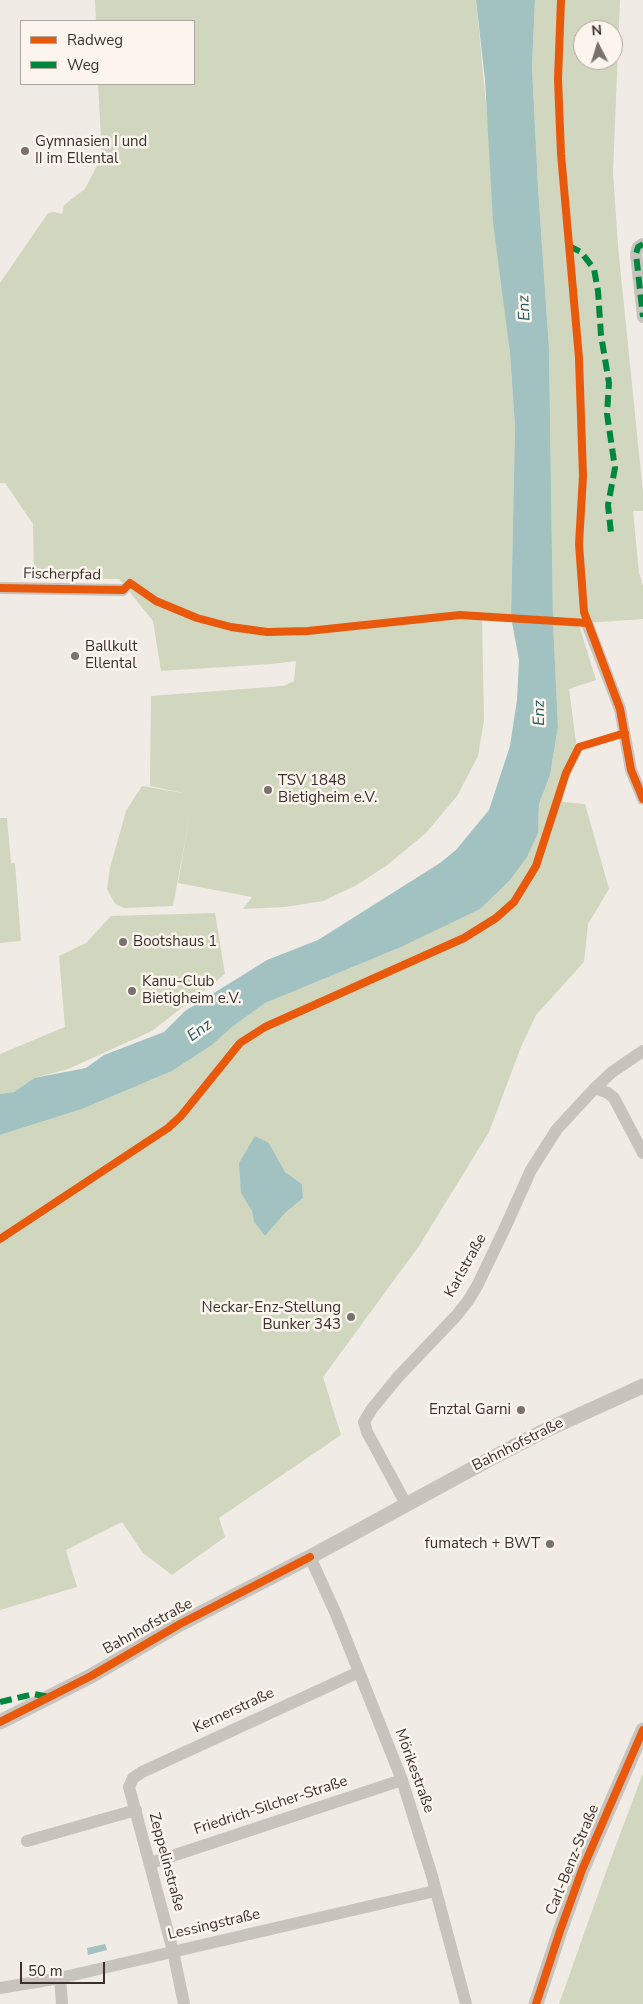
<!DOCTYPE html>
<html>
<head>
<meta charset="utf-8">
<style>
	body { margin:0 }
	#map { position:relative; width:643px; height:2004px; overflow:hidden; background:#f0ebe5; font-family:"Nunito Sans",sans-serif }
	canvas { display:block }
	.legend { position:absolute; left:20px; top:20px; width:175px; height:65px; box-sizing:border-box; background:#fbf5ee; border:1px solid #aea6a0; margin:0; padding:6px 9px; list-style:none; font-size:15px; color:#3b302b }
	.legend li { display:flex; align-items:center; gap:10px; height:25px }
	.legend b { width:25px; border:1px solid #aea6a0 }
	.north { position:absolute; left:573px; top:20px; width:50px; height:50px; box-sizing:border-box; background:#fbf5ee; border:1px solid #aea6a0; border-radius:50%; rotate:355deg; font-size:14px; font-weight:700; line-height:20px; text-align:center; color:#3b302b }
	.north::after { content:''; display:block; margin:auto; width:18px; height:22px; background:#7a716c; clip-path:polygon(50% 0,100% 100%,50% 72%,0 100%) }
	.scale { position:absolute; left:20px; top:1962px; width:85px; height:22px; box-sizing:border-box; border:2px solid #3b302b; border-top:0; padding-left:6px; font-size:15px; line-height:18px; white-space:nowrap; color:#3b302b; -webkit-text-stroke:4px #fbf5ee; paint-order:stroke }
</style>
</head>
<body>
<div id="map">
<canvas width="643" height="2004"></canvas>
<ul class="legend">
<li><b style="height:6px;background:#e8590c"></b>Radweg</li>
<li><b style="height:6px;background:#00873e"></b>Weg</li>
</ul>
<div class="north">N</div>
<div class="scale">50 m</div>
</div>
<script>
const context = document.querySelector('canvas').getContext('2d');
context.lineJoin = 'round';
function paint(path, color) {
  context.fillStyle = color;
  context.fill(path, 'evenodd');
}
function shape(rows) {
  const path = new Path2D();
  for (const r of rows) {
    path.moveTo(r[0], r[1]);
    for (let i = 2; i < r.length; i += 2) path.lineTo(r[i], r[i + 1]);
  }
  return path;
}
function stroke(path, color, width, dash) {
  context.strokeStyle = color;
  context.lineWidth = width;
  context.lineCap = dash ? 'butt' : 'round';
  context.setLineDash(dash || []);
  context.stroke(path);
}
function write(font, color, halo, rows, align = 'center') {
  context.font = font + ' "Nunito Sans",sans-serif';
  context.lineWidth = 5;
  context.setLineDash([]);
  context.textBaseline = 'middle';
  context.strokeStyle = halo;
  context.fillStyle = color;
  for (const [text, x, y, turn = 0] of rows) {
    context.save();
    context.translate(x, y);
    context.rotate((+turn || 0) * Math.PI / 180);
    context.textAlign = isNaN(turn) ? turn : align;
    if (halo) context.strokeText(text, 0, 0);
    context.fillText(text, 0, 0);
    context.restore();
  }
}
const green = shape([
	[95,0,476,0,510,353,515,427,511,617,482,617,484,720,478,756,457,796,426,833,386,866,355,886,323,901,285,907,243,909,252,897,178,883,190,814,173,906,124,908,115,904,107,889,110,868,126,811,142,786,188,794,150,786,151,696,283,686,294,681,296,661,271,664,161,671,153,621,119,579,34,578,33,524,5,483,0,483,0,283,48,213,54,212,62,214,64,205,85,189,102,156,98,84,194,84,194,21,96,21],
	[535,0,620,0,613,172,618,246,643,493,643,511,633,511,639,573,643,586,643,619,587,623,559,622,579,625,596,680,569,689,576,742,562,802,585,804,609,889,588,924,584,962,536,1015,521,1047,489,1132,419,1246,323,1377,341,1435,219,1518,225,1537,172,1575,143,1553,122,1522,66,1550,77,1587,0,1610,0,1135,82,1109,172,1071,212,1045,232,1027,265,1003,399,948,454,921,538,833,539,804,550,775,558,727,553,622,549,348,538,187,532,67],
	[583,30,613,30,613,60,583,60],
	[269,1143,285,1172,302,1184,303,1198,285,1213,265,1236,254,1222,252,1211,242,1193],
	[0,818,7,818,11,863,15,863,21,941,0,943],
	[215,913,225,974,152,1031,68,1069,34,1078,14,1092,0,1094,0,1054,65,1027,59,956,86,943,111,916],
	[643,1773,643,2004,559,2004,607,1869]
]);
const water = shape([
	[476,0,535,0,532,67,538,187,549,348,553,621,558,727,550,775,539,804,538,833,527,857,509,881,480,909,399,948,265,1003,232,1027,212,1045,172,1071,82,1109,0,1135,0,1094,14,1092,34,1078,86,1068,104,1055,164,1032,185,1011,267,960,318,940,440,863,456,850,489,810,510,746,517,700,519,660,511,617,515,427,510,353,493,222,485,80],
	[255,1136,269,1143,285,1172,302,1184,303,1198,285,1213,265,1236,254,1222,252,1211,241,1193,239,1163],
	[105,1944,107,1950,88,1955,87,1948]
]);
const minor = shape([
	[643,244,638,247,636,254,643,317],
	[0,588,123,590],
	[587,623,620,709,631,770,643,799],
	[595,1088,608,1093,614,1098,643,1153],
	[406,1504,367,1432,364,1422,371,1410,398,1377,456,1316,468,1301,477,1286,504,1230,531,1170,557,1129,595,1088,612,1072,643,1051],
	[310,1557,336,1614,402,1780,432,1876,466,2004],
	[27,1841,136,1810],
	[151,1863,402,1780],
	[60,1978,62,2004],
	[0,1988,60,1978,435,1891],
	[184,2004,173,1951,129,1787,133,1778,142,1772,359,1672]
]);
const tertiary = shape([
	[0,1722,91,1676,180,1624,310,1557,492,1458,542,1432,643,1386],
	[536,2004,560,1931,582,1870,643,1730]
]);
const quiet = shape([
	[643,244,638,247,636,254,643,317],
	[569,246,581,252,594,269,598,291,601,335,609,383,607,414,615,468,608,505,611,533],
	[0,1702,34,1694,49,1697]
]);
const cycleway = shape([
	[561,0,558,79,561,154,579,358,583,476,579,544,584,612,620,709,631,770,643,799],
	[0,588,123,590,130,583,156,601,197,618,231,627,267,632,308,631,460,615,587,623],
	[0,1239,168,1128,181,1116,240,1043,265,1027,464,938,496,918,514,902,536,866,566,773,579,747,625,733],
	[0,1722,91,1676,180,1624,310,1557],
	[536,2004,560,1931,582,1870,643,1730]
]);
const markers = [
	[25,151,5,"#7a716c"],
	[75,656,5,"#7a716c"],
	[268,790,5,"#7a716c"],
	[123,942,5,"#7a716c"],
	[132,991,5,"#7a716c"],
	[351,1317,5,"#7a716c"],
	[521,1410,5,"#7a716c"],
	[550,1544,5,"#7a716c"]
];
const poiNames = [
	["Gymnasien I und",35,142],
	["II im Ellental",35,159],
	["Ballkult",85,647],
	["Ellental",85,664],
	["TSV 1848",278,781],
	["Bietigheim e.V.",278,798],
	["Bootshaus 1",133,942],
	["Kanu-Club",142,982],
	["Bietigheim e.V.",142,999],
	["Neckar-Enz-Stellung",341,1308,"right"],
	["Bunker 343",341,1325,"right"],
	["Enztal Garni",511,1410,"right"],
	["fumatech + BWT",540,1544,"right"]
];
const streetNames = [
	["Fischerpfad",62,575,1],
	["Karlstraße",466,1266,-61],
	["Bahnhofstraße",518,1445,-27],
	["Bahnhofstraße",148,1627,-29],
	["Kernerstraße",234,1711,-25],
	["Mörikestraße",414,1771,70],
	["Friedrich-Silcher-Straße",271,1806,-18],
	["Carl-Benz-Straße",573,1860,-68],
	["Zeppelinstraße",166,1862,75],
	["Lessingstraße",214,1925,-13]
];
const waterNames = [
	["Enz",525,308,-93],
	["Enz",540,713,-91],
	["Enz",200,1031,-36]
];
paint(green, '#d1d6bf');
paint(water, '#a1c2c1');
stroke(minor, '#c9c3be', 12);
stroke(tertiary, '#c9c3be', 15);
stroke(quiet, '#00873e', 6, [12, 6]);
stroke(cycleway, '#e8590c', 8);
for (const [x, y, r, color] of markers) {
  const dot = new Path2D();
  dot.arc(x, y, r, 0, 2 * Math.PI);
  context.fillStyle = color;
  context.fill(dot);
  stroke(dot, '#fbf5ee', 2);
}
write('15px', '#3b302b', '#fbf5ee', poiNames, 'left');
write('15px', '#3b302b', '#fbf5ee', streetNames);
write('italic 16px', '#1f5a5e', '#fbf5ee', waterNames);
</script>
</body>
</html>
